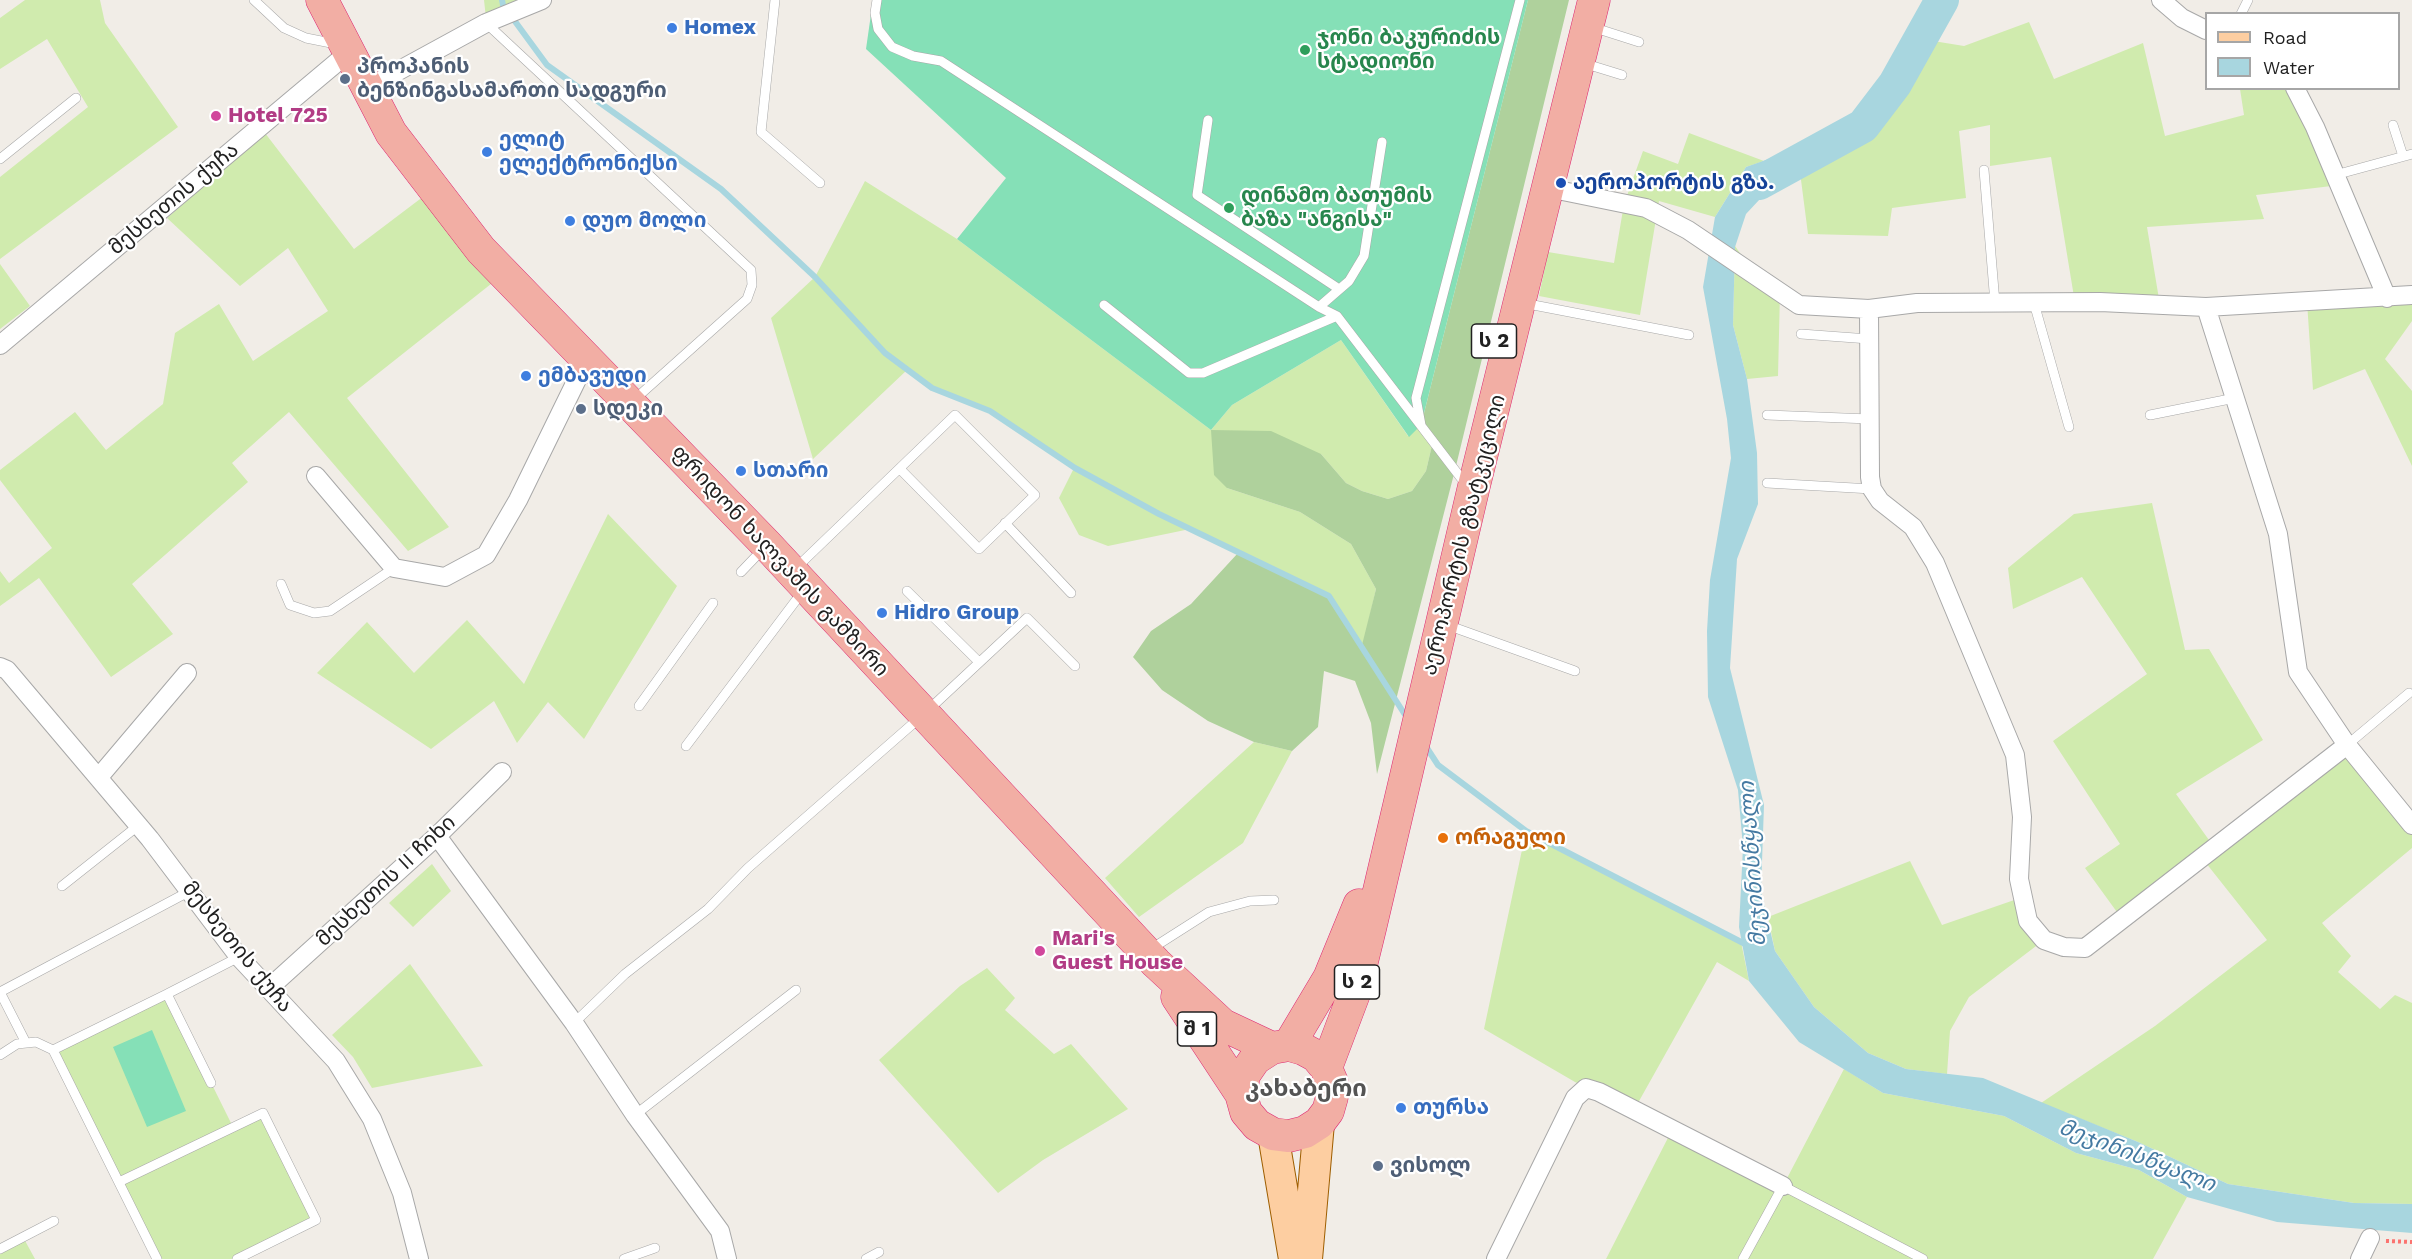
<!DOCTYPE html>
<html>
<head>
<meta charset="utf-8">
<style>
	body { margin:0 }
	#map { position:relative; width:2412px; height:1259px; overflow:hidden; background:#f1ede7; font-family:"Work Sans",sans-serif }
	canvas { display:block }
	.legend { position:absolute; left:2205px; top:12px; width:195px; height:78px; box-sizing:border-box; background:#fff; border:2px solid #a6a6a6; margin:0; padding:8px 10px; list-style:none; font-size:18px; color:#212121 }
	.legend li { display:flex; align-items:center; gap:12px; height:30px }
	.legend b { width:30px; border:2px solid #a6a6a6 }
</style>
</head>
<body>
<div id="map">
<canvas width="2412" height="1259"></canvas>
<ul class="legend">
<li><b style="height:8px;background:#fdcea1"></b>Road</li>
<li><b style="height:16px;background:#a8d6df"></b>Water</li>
</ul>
</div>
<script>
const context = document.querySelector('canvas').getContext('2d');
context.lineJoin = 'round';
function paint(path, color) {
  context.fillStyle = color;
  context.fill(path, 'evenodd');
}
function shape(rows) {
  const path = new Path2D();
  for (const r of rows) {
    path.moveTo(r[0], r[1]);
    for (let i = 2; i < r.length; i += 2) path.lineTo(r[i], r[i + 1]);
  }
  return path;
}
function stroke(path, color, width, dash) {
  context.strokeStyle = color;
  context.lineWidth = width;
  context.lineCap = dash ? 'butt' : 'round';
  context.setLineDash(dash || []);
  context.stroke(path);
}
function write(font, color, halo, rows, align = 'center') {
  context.font = font + ' "Work Sans","Noto Sans Georgian",sans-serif';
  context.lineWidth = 4.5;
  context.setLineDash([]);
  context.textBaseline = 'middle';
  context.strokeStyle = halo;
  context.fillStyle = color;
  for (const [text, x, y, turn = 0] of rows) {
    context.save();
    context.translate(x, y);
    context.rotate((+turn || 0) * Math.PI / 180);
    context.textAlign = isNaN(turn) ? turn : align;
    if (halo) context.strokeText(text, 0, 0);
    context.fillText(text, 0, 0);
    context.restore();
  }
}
const grass = shape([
	[25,0,100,0,105,23,178,127,0,259,0,177,88,107,47,39,0,69,0,18],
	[484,0,523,0,486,18],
	[1931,0,1942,0,1921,39,1964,46,2029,22,2054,79,2143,43,2165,136,2244,115,2240,89,2295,89,2340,185,2256,195,2264,219,2147,227,2160,305,2075,303,2051,157,1990,166,1990,125,1959,131,1966,198,1892,208,1888,236,1808,234,1797,149,1863,126,1895,84,1921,39],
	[265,133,354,249,428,193,496,280,347,398,449,527,408,551,289,412,232,463,248,482,132,584,173,634,111,677,39,578,0,606,0,571,9,583,52,548,0,480,0,470,75,412,106,450,163,404,175,333,219,304,253,361,328,311,288,248,240,286,167,218],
	[1689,133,1764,161,1746,167,1715,217,1659,201,1640,315,1539,296,1548,252,1614,263,1624,204,1643,151,1678,164],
	[865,181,957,239,1211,430,1232,405,1341,340,1408,436,1421,425,1433,441,1426,471,1412,491,1388,499,1362,491,1346,483,1321,454,1227,488,1300,512,1351,544,1376,589,1362,650,1329,596,1190,529,1108,546,1079,535,1059,498,1074,468,990,411,932,388,907,370,813,459,771,318,815,277],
	[1735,246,1756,276,1780,292,1778,376,1747,379,1733,325],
	[0,264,30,306,0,329],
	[2412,295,2412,321,2385,359,2412,391,2412,466,2365,369,2313,390,2307,302],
	[2152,503,2185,650,2209,649,2263,740,2176,794,2214,847,2347,745,2412,825,2412,848,2322,923,2351,956,2338,972,2380,1009,2395,995,2412,1003,2412,1204,2354,1203,2228,1184,2138,1142,2041,1103,2155,1026,2267,940,2202,858,2122,919,2085,868,2120,844,2053,741,2147,674,2082,577,2013,609,2008,568,2074,514],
	[608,514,677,586,584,739,548,702,517,743,494,701,431,749,317,673,367,622,414,673,467,620,524,684],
	[1254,742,1292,751,1243,843,1139,917,1105,878],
	[1526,831,1741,942,1749,981,1717,962,1634,1110,1575,1082,1484,1029],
	[1910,861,1942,925,2023,897,2044,940,1969,997,1950,1031,1947,1074,1906,1069,1868,1053,1814,1007,1775,951,1768,917],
	[432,864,451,891,413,927,389,903],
	[410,964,483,1066,372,1088,353,1057,332,1035],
	[987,968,1015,998,1005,1010,1054,1054,1071,1044,1128,1109,1043,1160,998,1193,879,1060,960,986],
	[167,994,233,1127,263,1113,316,1220,237,1259,157,1259,53,1051],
	[1844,1069,1883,1093,2004,1116,2076,1153,2139,1170,2187,1197,2153,1259,1606,1259,1672,1130,1783,1186],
	[23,1237,35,1259,0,1259,0,1249]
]);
const forest = shape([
	[1528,0,1569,0,1455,470,1377,774,1371,723,1355,681,1324,671,1318,727,1292,751,1254,742,1208,721,1162,690,1133,657,1151,631,1191,604,1238,553,1329,596,1361,649,1376,589,1351,544,1300,512,1227,488,1214,475,1211,430,1271,431,1321,454,1346,483,1362,491,1388,499,1412,491,1426,471,1433,441,1421,425]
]);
const pitch = shape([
	[873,0,1528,0,1421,425,1409,437,1341,340,1232,405,1211,430,957,239,1006,178,866,49],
	[152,1030,186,1111,147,1127,113,1047]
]);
const water = shape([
	[1797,149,1800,171,1774,184,1746,214,1735,247,1733,325,1747,379,1757,453,1758,504,1737,559,1730,668,1764,805,1761,891,1775,951,1814,1007,1868,1053,1906,1069,1983,1078,2138,1142,2228,1184,2354,1203,2412,1204,2412,1233,2277,1222,2187,1197,2139,1170,2076,1153,2004,1116,1883,1093,1799,1042,1749,981,1739,927,1743,847,1738,790,1708,697,1707,631,1710,580,1731,458,1727,419,1703,287,1715,217,1746,167]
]);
const stream = shape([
	[502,0,503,5,547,65,721,189,815,277,885,353,932,388,990,411,1075,468,1159,514,1329,596,1409,721],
	[1425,745,1438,765,1526,831,1747,945]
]);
const river = shape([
	[1759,183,1863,126,1895,84,1942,0]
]);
const path = shape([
	[2386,1241,2412,1242]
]);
const service = shape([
	[254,0,284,28,306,38,336,44],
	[775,0,761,132,820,183],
	[877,0,875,13,878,29,892,47,913,56,941,61,1319,307,1349,281,1364,256,1382,142],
	[2241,14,2248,0],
	[486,23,751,270,752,285,747,299,634,400],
	[1592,27,1639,42],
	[1583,63,1622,75],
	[1208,120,1197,195,1339,289],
	[2393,125,2403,156],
	[0,159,76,98],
	[1984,170,1995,303],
	[2335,175,2412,154],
	[1523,303,1689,335],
	[2034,303,2069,427],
	[1104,305,1189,373,1203,373,1337,316],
	[1319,307,1337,316,1461,478],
	[1801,334,1869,339],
	[1767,415,1870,419],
	[2150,415,2235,398],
	[1421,425,1416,398,1520,0],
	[1767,483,1872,489],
	[1005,523,1071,593],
	[796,568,955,415,1035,495,979,549,900,469],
	[741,572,763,549],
	[281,584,290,605,314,613,330,611,394,568],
	[907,591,979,662],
	[1447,625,1575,671],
	[639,706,713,603],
	[2347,745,2409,693],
	[686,746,803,591],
	[62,886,139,825],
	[1151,949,1209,912,1250,901,1274,900],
	[167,994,239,957],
	[574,1023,625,974,708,909,748,868,924,714,1027,618,1075,666],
	[26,1043,0,992,190,891],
	[53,1050,167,994,211,1083],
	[0,1055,17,1044,36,1042,53,1050,157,1259],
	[635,1115,796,990],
	[119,1182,263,1113,316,1220,237,1259],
	[0,1249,54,1221],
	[624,1259,655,1248],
	[866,1259,879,1252],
	[1743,1259,1783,1186,1923,1259]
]);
const minor = shape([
	[2161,0,2182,18,2206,30],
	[367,88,486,23,542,0],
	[2295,88,2315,127,2387,298],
	[1548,188,1646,208,1688,230,1799,305,1869,309,1917,303,2100,302,2206,307,2412,295],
	[2206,307,2278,534,2298,672,2347,745,2412,825],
	[1869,309,1870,477,1872,489,1880,501,1913,527,1935,563,2015,755,2022,817,2019,879,2028,921,2044,940,2064,947,2085,948,2347,745],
	[0,345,348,53],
	[316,476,394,568,445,577,486,555,518,500,587,359],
	[0,667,7,670,150,839,239,957,336,1061,372,1119,402,1193,419,1259],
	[99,777,187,673],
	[437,836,574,1023,635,1115,720,1231,727,1259],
	[268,989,437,836,502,772],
	[1496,1259,1575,1098,1586,1088,1599,1092,1783,1186],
	[2360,1259,2370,1238]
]);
const primary = shape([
	[1273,1134,1294,1259],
	[1307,1259,1319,1123]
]);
const trunk = shape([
	[322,0,391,133,481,250,767,545,1156,963,1223,1025,1272,1048],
	[1177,997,1241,1094,1246,1112,1257,1125,1273,1134,1289,1136,1305,1132,1319,1123,1328,1111,1332,1097,1332,1082,1326,1068,1316,1056,1303,1049,1289,1045,1272,1048,1255,1059,1244,1075,1241,1094],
	[1289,1045,1329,978,1359,905],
	[1326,1068,1354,994,1370,929,1474,486,1594,0]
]);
const markers = [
	[672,28,6,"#3f7fe0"],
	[1305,50,6,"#2e9e5b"],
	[345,79,6,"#5c6f8a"],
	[216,116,6,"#d1479c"],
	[487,152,6,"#3f7fe0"],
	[1561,183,6,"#1a4fb4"],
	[1229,208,6,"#2e9e5b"],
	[570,221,6,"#3f7fe0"],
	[526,376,6,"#3f7fe0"],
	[581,409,6,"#5c6f8a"],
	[741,471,6,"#3f7fe0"],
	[882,613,6,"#3f7fe0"],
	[1443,838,6,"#e8710a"],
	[1040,951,6,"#d1479c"],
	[1401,1108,6,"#3f7fe0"],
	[1378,1166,6,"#5c6f8a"]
];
const shields = [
	[1494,341,45],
	[1357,982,45],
	[1197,1029,39]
];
const shieldNames = [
	["ს 2",1494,341],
	["ს 2",1357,982],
	["შ 1",1197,1029]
];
const shopNames = [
	["Homex",684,28],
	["ელიტ",499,140],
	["ელექტრონიქსი",499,164],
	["დუო მოლი",582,221],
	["ემბავუდი",538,376],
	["სთარი",753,471],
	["Hidro Group",894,613],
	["თურსა",1413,1108]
];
const leisureNames = [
	["ჯონი ბაკურიძის",1317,38],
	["სტადიონი",1317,62],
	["დინამო ბათუმის",1241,196],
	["ბაზა \"ანგისა\"",1241,220]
];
const serviceNames = [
	["პროპანის",357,67],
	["ბენზინგასამართი სადგური",357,91],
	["სდეკი",593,409],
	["ვისოლ",1390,1166]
];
const hotelNames = [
	["Hotel 725",228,116],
	["Mari's",1052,939],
	["Guest House",1052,963]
];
const transitNames = [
	["აეროპორტის გზა.",1573,183]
];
const streetNames = [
	["მესხეთის ქუჩა",174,199,-40],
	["აეროპორტის გზატკეცილი",1464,535,-76],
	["ფრიდონ ხალვაშის გამზირი",780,561,47],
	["მესხეთის II ჩიხი",386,881,-43],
	["მესხეთის ქუჩა",237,947,51]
];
const foodNames = [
	["ორაგული",1455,838]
];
const waterNames = [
	["მეჯინისწყალი",1753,864,-94],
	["მეჯინისწყალი",2137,1156,21]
];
const quarterNames = [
	["კახაბერი",1306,1089]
];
paint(grass, '#d0ebae');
paint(forest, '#afd19c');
paint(pitch, '#85e0b7');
paint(water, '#a8d6df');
stroke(stream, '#a8d6df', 6);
stroke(river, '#a8d6df', 34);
stroke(service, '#a8a8a8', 10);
stroke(minor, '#a8a8a8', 20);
stroke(primary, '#9e5e00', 32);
stroke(trunk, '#dd2772', 33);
stroke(path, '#fb736f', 4, [3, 3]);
stroke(service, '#fff', 9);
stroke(minor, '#fff', 18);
stroke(primary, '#fdcea1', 30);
stroke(trunk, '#f2aea4', 32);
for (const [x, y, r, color] of markers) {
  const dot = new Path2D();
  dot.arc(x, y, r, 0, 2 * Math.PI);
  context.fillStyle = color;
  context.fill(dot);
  stroke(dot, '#fff', 2);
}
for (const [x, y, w] of shields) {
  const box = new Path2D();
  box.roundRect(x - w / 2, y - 17, w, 34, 4.5);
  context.fillStyle = '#fff';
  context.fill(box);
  stroke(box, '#212121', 1.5);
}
write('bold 20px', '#212121', null, shieldNames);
write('bold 21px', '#366cbe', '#fff', shopNames, 'left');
write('bold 21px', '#27864d', '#fff', leisureNames, 'left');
write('bold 21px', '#4e5e75', '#fff', serviceNames, 'left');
write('bold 21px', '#b23c85', '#fff', hotelNames, 'left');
write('bold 21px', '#164399', '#fff', transitNames, 'left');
write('21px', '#212121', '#fff', streetNames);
write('bold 21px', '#c56008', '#fff', foodNames, 'left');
write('italic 22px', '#457aa2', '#fff', waterNames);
write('bold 24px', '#545454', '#fff', quarterNames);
</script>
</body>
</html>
